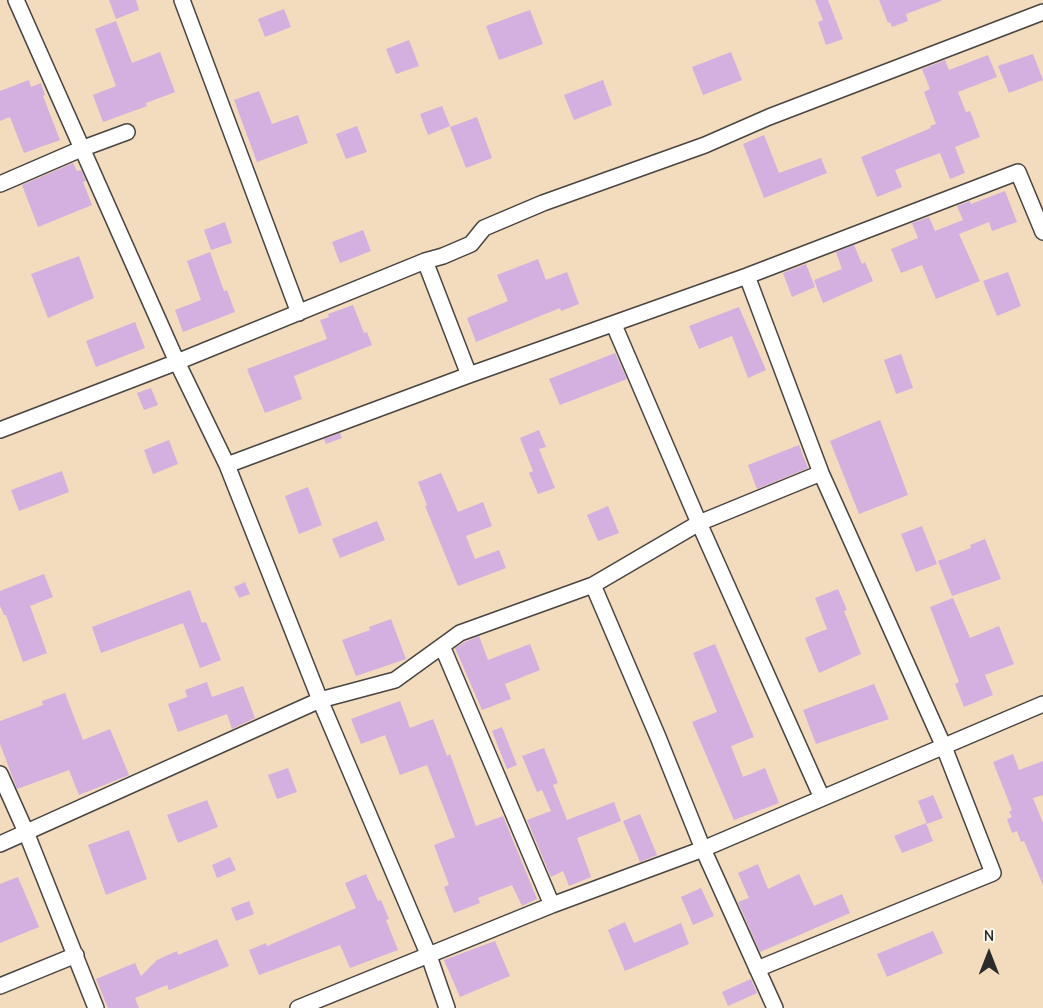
<!DOCTYPE html>
<html>
<head>
<meta charset="utf-8">
<style>
	body { margin:0 }
	#map { position:relative; width:1043px; height:1008px; overflow:hidden; background:#f3dbbe; font-family:"Comic Neue",sans-serif }
	canvas { display:block }
	.north { position:absolute; left:959px; top:924px; width:60px; height:60px; -webkit-text-stroke:4px #fbf7ec; paint-order:stroke; rotate:0deg; font-size:16px; font-weight:700; line-height:24px; text-align:center; color:#2b2b2b }
	.north::after { content:''; display:block; margin:auto; width:21px; height:27px; background:#2b2b2b; clip-path:polygon(50% 0,100% 100%,50% 72%,0 100%) }
</style>
</head>
<body>
<div id="map">
<canvas width="1043" height="1008"></canvas>
<div class="north">N</div>
</div>
<script>
const context = document.querySelector('canvas').getContext('2d');
context.lineJoin = 'round';
function paint(path, color) {
  context.fillStyle = color;
  context.fill(path, 'evenodd');
}
function shape(rows) {
  const path = new Path2D();
  for (const r of rows) {
    path.moveTo(r[0], r[1]);
    for (let i = 2; i < r.length; i += 2) path.lineTo(r[i], r[i + 1]);
  }
  return path;
}
function stroke(path, color, width, dash) {
  context.strokeStyle = color;
  context.lineWidth = width;
  context.lineCap = dash ? 'butt' : 'round';
  context.setLineDash(dash || []);
  context.stroke(path);
}
const building = shape([
	[109,0,136,0,139,10,116,19],
	[815,0,828,0,843,39,826,45,818,22,823,20],
	[879,0,941,0,941,1,906,14,908,21,892,27,890,22,888,23],
	[284,9,291,27,265,37,258,19],
	[530,10,543,44,499,60,486,26],
	[116,21,132,63,160,52,175,92,146,103,147,106,103,122,93,95,116,86,95,29],
	[409,40,419,66,396,74,386,49],
	[731,52,742,80,703,95,692,67],
	[1033,54,1043,80,1009,93,998,66],
	[988,55,997,77,958,92,966,112,970,111,980,137,955,147,965,173,950,179,940,153,895,170,902,187,877,197,861,157,931,128,930,126,936,124,924,92,930,89,922,69,945,60,949,70],
	[29,80,31,87,41,83,45,95,43,96,60,140,24,153,10,117,0,121,0,91],
	[603,80,612,105,574,120,564,95],
	[259,91,272,124,298,115,308,143,257,162,234,100],
	[442,106,450,126,428,135,420,114],
	[477,117,492,158,466,168,450,127],
	[357,126,367,152,346,159,336,134],
	[764,135,779,173,821,158,827,173,764,198,743,144],
	[73,163,77,171,81,170,86,181,83,182,92,205,38,227,22,185],
	[1005,191,1017,222,992,231,989,222,959,234,980,281,936,299,922,265,901,273,891,249,918,238,912,223,929,217,935,231,963,220,957,206,970,201,971,204],
	[225,222,232,243,211,250,204,230],
	[363,230,371,251,340,263,332,242],
	[854,245,862,264,865,262,873,281,823,303,814,280,842,269,836,252],
	[210,252,224,291,227,290,235,312,183,332,175,310,201,300,187,261],
	[79,256,94,298,48,318,31,274],
	[538,259,546,280,567,272,579,304,561,311,560,308,476,342,467,318,508,301,497,275],
	[806,264,815,287,792,297,783,273],
	[1008,272,1021,306,997,316,983,281],
	[353,305,364,333,367,332,372,345,294,376,302,399,265,413,247,369,327,339,320,320,329,317,328,314],
	[739,307,766,370,748,378,732,336,699,349,689,326],
	[135,322,145,348,96,367,86,341],
	[615,353,627,379,560,405,549,379],
	[901,354,913,388,896,394,884,360],
	[151,388,158,405,144,410,137,393],
	[880,420,908,495,859,514,830,441],
	[539,430,546,447,539,449,555,488,538,494,529,473,533,471,520,438],
	[340,433,342,438,326,444,324,439],
	[169,440,178,464,153,474,144,450],
	[799,445,808,468,757,489,748,465],
	[62,471,69,492,19,511,11,490],
	[441,473,458,512,483,502,492,526,466,536,475,559,499,550,506,568,458,586,425,506,427,505,418,482],
	[308,487,322,525,299,534,285,496],
	[608,506,619,533,598,541,587,515],
	[377,521,385,540,340,558,332,539],
	[922,526,937,564,916,572,901,534],
	[985,539,1001,579,952,596,938,561,971,548,970,545],
	[44,574,53,597,30,606,47,653,23,662,6,615,4,615,0,606,0,591],
	[245,582,250,594,239,598,234,587],
	[838,589,847,610,844,611,861,654,819,673,805,638,827,629,815,598],
	[190,590,202,623,206,622,221,660,200,668,183,623,101,653,92,627],
	[953,598,970,638,999,626,1014,664,985,675,993,695,964,707,955,684,959,682,930,607],
	[391,619,406,659,356,676,342,640,370,630,369,627],
	[479,636,488,660,530,644,540,670,505,684,511,699,482,710,455,648,465,642],
	[715,644,754,737,731,746,743,777,765,768,779,803,734,820,692,722,717,712,693,653],
	[207,682,212,697,243,686,255,718,232,729,227,714,178,732,168,704,187,697,185,690],
	[874,684,889,719,816,744,803,710],
	[65,693,83,740,110,729,129,775,79,795,69,770,17,789,0,744,0,721,43,705,42,701],
	[400,701,410,728,433,719,447,756,450,754,476,826,503,816,537,899,522,906,512,885,478,898,480,903,454,913,444,887,449,885,434,845,455,837,427,765,400,775,385,735,361,744,351,719],
	[502,727,517,765,507,769,492,731],
	[544,748,558,783,553,785,567,820,614,802,621,821,577,838,591,877,569,886,563,871,551,877,527,820,551,811,542,790,537,792,522,756],
	[1013,754,1019,770,1043,761,1043,795,1033,798,1043,823,1043,885,1024,841,1021,842,1017,831,1012,833,1007,819,1012,817,1009,812,1012,810,993,762],
	[288,768,297,792,277,799,268,775],
	[933,795,943,818,927,824,918,801],
	[207,800,218,827,178,843,167,815],
	[640,814,657,855,640,862,623,821],
	[926,823,933,841,902,853,894,836],
	[129,830,147,879,106,895,88,845],
	[230,857,236,870,217,878,212,865],
	[758,864,768,889,799,874,814,906,842,894,850,913,760,952,738,902,749,898,738,873],
	[366,874,378,901,381,900,389,919,386,920,398,950,350,968,340,945,259,975,249,950,266,943,267,946,356,908,345,883],
	[18,877,39,927,0,943,0,884],
	[701,888,714,916,693,925,681,897],
	[249,901,254,914,236,921,231,908],
	[625,922,634,943,681,923,689,944,625,971,608,930],
	[933,931,943,953,887,977,877,954],
	[217,939,229,966,169,990,167,985,135,998,139,1008,108,1008,96,979,135,963,141,976,157,960,177,951,178,955],
	[495,941,510,976,460,997,444,960],
	[751,979,757,993,728,1006,722,992]
]);
const minor = shape([
	[16,0,177,362,227,465,320,700,429,956,447,1008],
	[182,0,299,313],
	[0,184,81,149,127,132],
	[425,261,469,375],
	[747,276,821,473,944,747,993,873,757,969],
	[614,325,699,523,822,798],
	[0,430,177,362,425,261,443,256,471,244,484,228,543,203,705,145,769,117,1043,12],
	[227,465,469,375,747,276,1018,172,1043,232],
	[593,585,658,737,703,849,775,1008],
	[442,646,552,905],
	[0,774,26,832,96,1008],
	[0,844,320,700,395,680,460,633,593,585,699,523,821,473],
	[0,986,76,955],
	[298,1008,552,905,703,849,1043,704]
]);
paint(building, '#d3b0e0');
stroke(minor, '#494541', 18);
stroke(minor, '#fff', 15);
</script>
</body>
</html>
